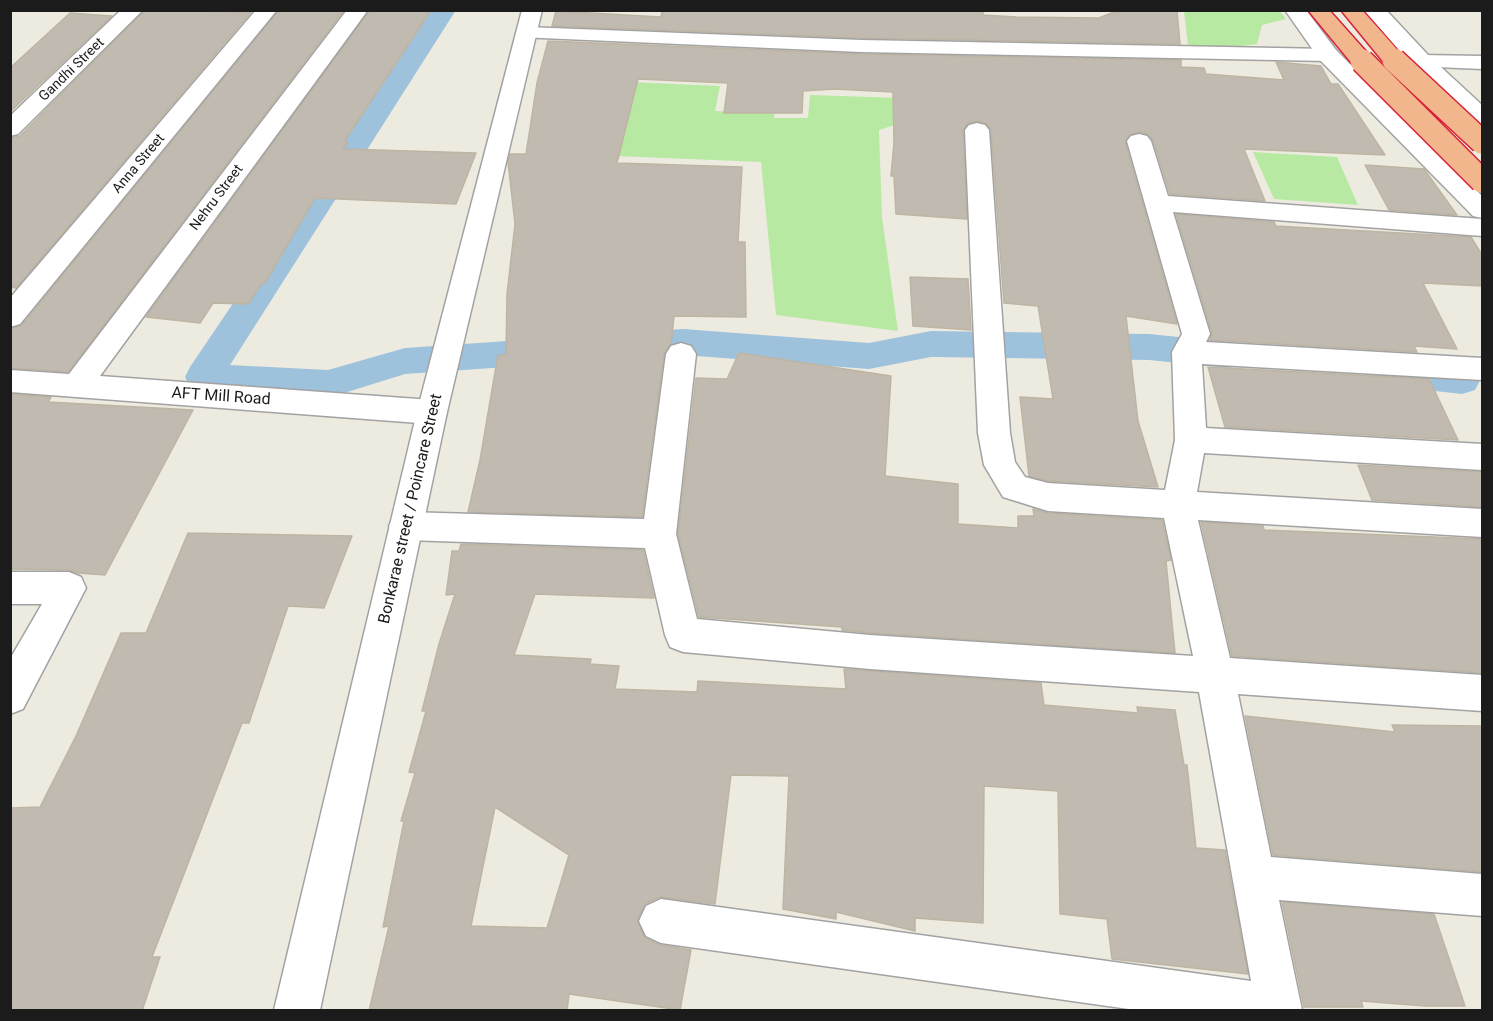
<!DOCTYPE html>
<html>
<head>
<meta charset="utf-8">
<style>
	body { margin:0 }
	#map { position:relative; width:1493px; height:1021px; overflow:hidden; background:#edebe0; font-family:Roboto,sans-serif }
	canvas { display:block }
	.frame { position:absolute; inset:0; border:12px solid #1b1b1b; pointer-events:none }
</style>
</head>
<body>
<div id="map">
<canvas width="1493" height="1021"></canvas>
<div class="frame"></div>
</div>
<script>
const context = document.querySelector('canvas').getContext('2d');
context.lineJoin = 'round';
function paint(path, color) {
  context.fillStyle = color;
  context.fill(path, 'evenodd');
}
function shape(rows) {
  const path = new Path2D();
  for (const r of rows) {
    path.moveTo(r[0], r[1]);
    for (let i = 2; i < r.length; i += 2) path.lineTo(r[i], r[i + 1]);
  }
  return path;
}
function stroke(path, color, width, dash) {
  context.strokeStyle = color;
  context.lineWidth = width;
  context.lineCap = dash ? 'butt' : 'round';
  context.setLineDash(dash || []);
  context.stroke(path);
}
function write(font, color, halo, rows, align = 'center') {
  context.font = font + ' Roboto,sans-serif';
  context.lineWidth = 4.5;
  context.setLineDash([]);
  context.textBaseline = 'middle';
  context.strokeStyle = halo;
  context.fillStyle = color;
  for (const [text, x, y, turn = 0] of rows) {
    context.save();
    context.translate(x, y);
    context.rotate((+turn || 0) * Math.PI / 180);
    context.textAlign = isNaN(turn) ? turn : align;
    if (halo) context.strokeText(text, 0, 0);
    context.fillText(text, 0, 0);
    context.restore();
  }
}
const grass = shape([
	[1184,11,1280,11,1286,19,1262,25,1257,44,1226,48,1188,46],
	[629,82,720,86,715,111,752,113,777,95,774,118,808,118,810,95,903,98,901,123,879,130,882,217,898,331,776,315,761,162,617,156],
	[1253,152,1337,157,1358,205,1274,199]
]);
const canal = shape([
	[431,10,456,10,230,365,328,370,405,348,683,329,869,343,931,331,1149,334,1229,342,1242,346,1247,355,1242,364,1229,368,1149,360,931,357,869,369,683,355,405,374,328,398,203,391,190,387,185,377,190,367,431,10],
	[1390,358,1462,366,1475,370,1480,380,1475,390,1462,394,1390,386,1377,382,1372,372,1377,362,1390,358]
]);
const building = shape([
	[145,10,251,12,16,288,10,287,10,138,20,136,145,10],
	[279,10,344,10,68,372,10,368,10,329,22,325,279,10],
	[370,10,431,10,344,142,348,142,343,149,476,153,456,204,315,198,265,283,262,283,248,304,213,303,200,323,146,317,370,10],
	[662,10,983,10,983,15,1016,17,1099,18,1119,10,1177,10,1180,44,861,38,552,26,556,11,661,17,662,10],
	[70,13,112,16,10,112,10,68,70,13],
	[548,41,861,54,1181,60,1181,67,1204,68,1206,74,1284,80,1276,62,1321,66,1331,84,1338,84,1385,155,1244,149,1265,201,1170,194,1153,140,1148,134,1140,132,1129,135,1125,142,1177,324,1126,316,1138,421,1158,487,1048,481,1029,476,1020,397,1053,399,1038,306,1004,303,991,130,987,124,978,121,968,123,963,130,967,219,896,214,894,176,891,176,894,143,893,92,834,89,803,91,802,113,724,113,728,83,638,79,617,163,742,167,738,242,745,242,746,317,674,316,671,344,664,354,642,517,468,512,480,460,498,355,506,355,507,294,515,224,508,162,510,154,526,154,537,83,548,41],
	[1365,165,1424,169,1457,215,1389,210,1365,165],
	[1176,214,1274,222,1276,226,1471,237,1482,255,1482,286,1423,283,1457,349,1414,346,1417,352,1210,340,1212,333,1176,214],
	[910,277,968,279,971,330,913,326,910,277],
	[739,353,891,376,885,476,958,484,958,524,1018,528,1018,516,1034,516,1033,509,1048,513,1162,520,1171,560,1166,561,1175,653,870,633,842,630,842,627,699,617,678,534,696,378,727,379,739,353],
	[1208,367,1429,379,1458,440,1225,427,1208,367],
	[10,394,51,397,48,402,193,410,105,575,78,573,69,570,10,569,10,394],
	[1358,465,1482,472,1482,507,1372,500,1358,465],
	[1201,522,1263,526,1264,530,1482,539,1482,673,1232,656,1201,522],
	[188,533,352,536,324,608,288,606,249,723,242,723,152,957,160,957,142,1011,10,1011,10,808,40,807,76,736,121,633,146,633,188,533],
	[461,544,643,550,654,598,535,594,514,655,591,659,590,664,619,666,615,689,697,692,698,681,846,689,844,669,1041,683,1044,705,1138,713,1137,707,1175,710,1184,765,1187,765,1196,848,1225,850,1248,974,1112,959,1107,919,1060,914,1058,791,984,786,983,923,915,918,915,931,836,912,836,919,783,909,789,776,731,775,715,904,660,897,645,904,637,920,645,938,661,945,691,950,680,1010,569,994,567,1011,369,1011,389,926,383,927,404,821,401,821,415,773,409,772,426,711,422,711,439,644,455,594,446,595,452,551,459,551,461,544],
	[495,807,569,855,547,928,471,926,495,807],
	[1245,716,1395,732,1392,725,1482,726,1482,872,1273,855,1245,716],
	[1282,902,1434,914,1465,1006,1425,1006,1361,1001,1363,1007,1304,1007,1282,902]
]);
const minor = shape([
	[121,10,143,10,18,134,10,136,10,116,121,10],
	[256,10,277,10,20,324,10,327,10,298,256,10],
	[347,10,368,10,100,376,432,400,443,404,447,412,443,420,432,424,10,392,10,370,69,374,347,10],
	[526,27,861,40,1328,49,1336,50,1339,55,1336,60,1328,61,861,52,519,37,516,33,519,29,526,27],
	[1421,55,1482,56,1482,69,1413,66,1410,61,1413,56,1421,55],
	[977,123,985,125,989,130,1010,433,1015,462,1025,477,1048,483,1165,490,1175,440,1172,352,1182,334,1127,141,1131,136,1139,134,1147,136,1151,141,1168,196,1482,219,1482,236,1173,212,1210,334,1206,342,1482,358,1482,380,1202,364,1206,428,1482,444,1482,470,1204,453,1197,492,1482,509,1482,537,1198,520,1230,658,1482,675,1482,711,1238,694,1271,857,1482,874,1482,916,1279,900,1302,1010,1136,1010,661,943,646,936,639,921,646,906,661,899,1251,981,1199,692,870,669,683,652,670,647,665,635,645,548,406,540,394,536,389,526,394,516,406,512,644,519,666,354,671,346,681,343,691,346,696,354,676,534,697,619,870,635,1193,656,1164,518,1048,511,1003,497,984,465,978,433,965,130,969,125,977,123],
	[10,572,69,572,81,577,86,588,23,709,10,714,10,659,42,604,10,604,10,572]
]);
const tertiary = shape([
	[522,10,542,10,447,412,320,1010,274,1010,417,412,522,10],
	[1285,10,1306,10,1336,50,1482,196,1482,218,1473,216,1320,60,1285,10],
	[1364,10,1386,10,1429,56,1482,105,1482,124,1474,122,1413,66,1364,10]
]);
const trunk = shape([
	[1308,10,1329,10,1370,56,1373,61,1370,66,1354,66,1308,10],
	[1341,10,1362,10,1402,55,1405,60,1402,65,1386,65,1341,10]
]);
const trunkBridge = shape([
	[1394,60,1482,142],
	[1362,61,1482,181]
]);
const farStreetnames = [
	["Gandhi Street",72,70,-44],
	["Anna Street",139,164,-50],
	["Nehru Street",217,198,-53]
];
const streetNames = [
	["AFT Mill Road",221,397,4],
	["Bonkarae street / Poincare Street",411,509,-77]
];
paint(grass, '#b8e9a3');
paint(canal, '#9ec2dc');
paint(building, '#c1bab0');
stroke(building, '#beb4a2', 1.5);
stroke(minor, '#a2a2a2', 3);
stroke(tertiary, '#a2a2a2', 3);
stroke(trunk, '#d8203a', 3);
paint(minor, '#fff');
paint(tertiary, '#fff');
paint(trunk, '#f2b68c');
stroke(trunkBridge, '#d8203a', 26, []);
stroke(trunkBridge, '#f2b68c', 23);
write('14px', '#1b1b1b', '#fff', farStreetnames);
write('16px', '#1b1b1b', '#fff', streetNames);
</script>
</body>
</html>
